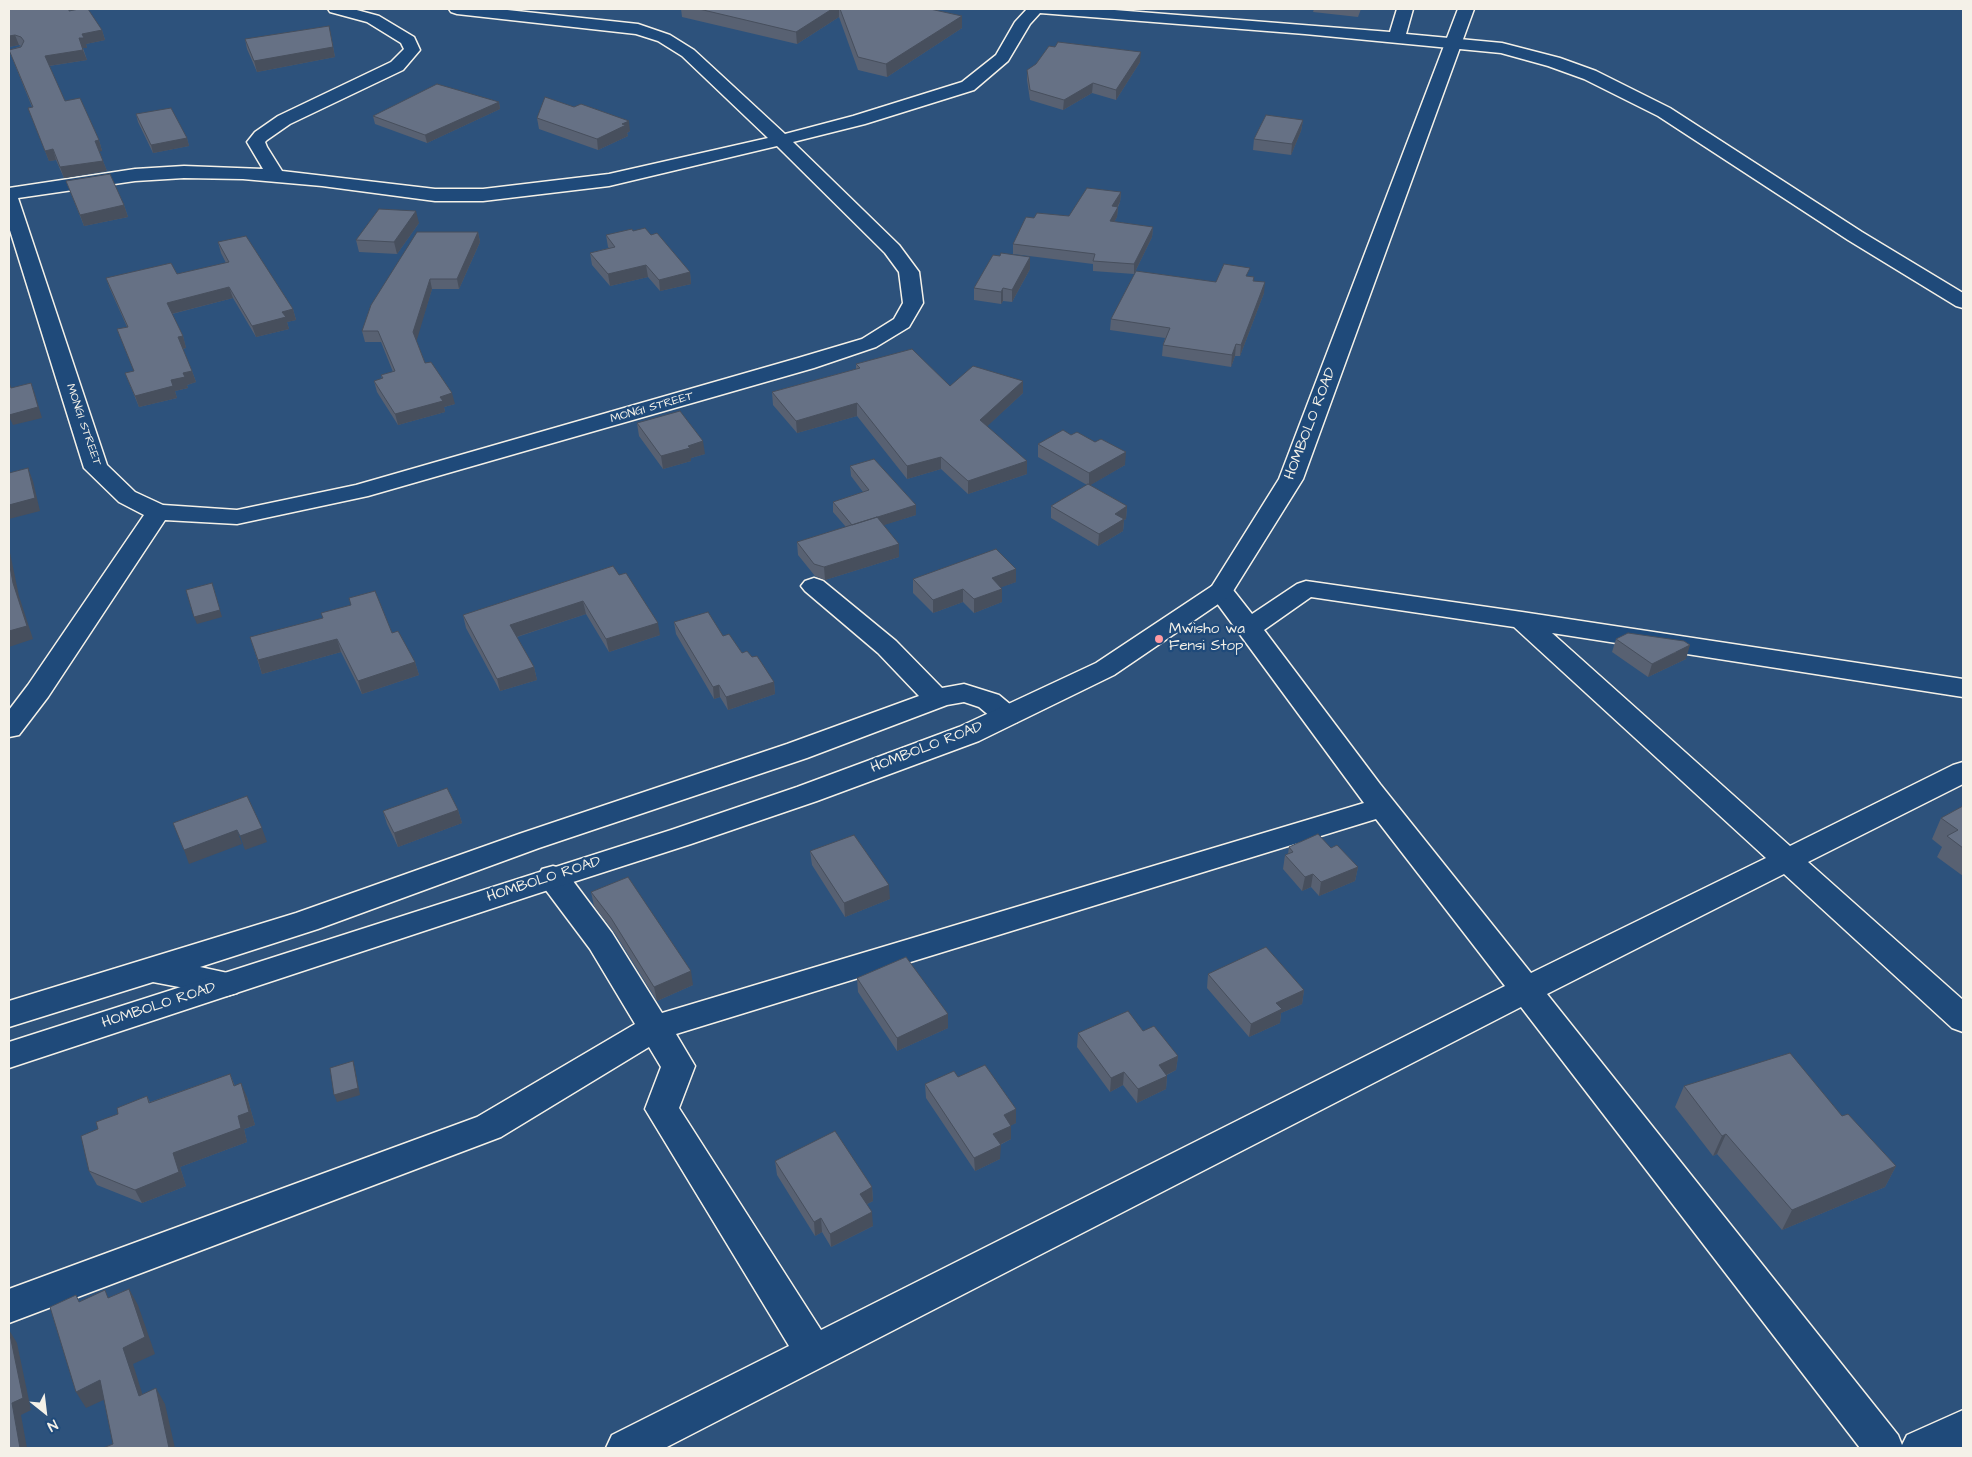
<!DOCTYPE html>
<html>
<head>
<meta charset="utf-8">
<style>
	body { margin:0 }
	#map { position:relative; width:1972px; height:1457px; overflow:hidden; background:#2d527c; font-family:"Architects Daughter",sans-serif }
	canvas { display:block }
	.frame { position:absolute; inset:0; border:10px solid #f4f1e8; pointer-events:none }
	.north { position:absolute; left:20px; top:1387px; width:50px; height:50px; -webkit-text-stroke:4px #1f4a7a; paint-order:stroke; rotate:151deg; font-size:14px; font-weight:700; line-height:20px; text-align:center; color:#f4f1e8 }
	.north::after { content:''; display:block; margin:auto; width:18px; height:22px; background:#f4f1e8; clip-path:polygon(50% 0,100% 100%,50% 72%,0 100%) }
</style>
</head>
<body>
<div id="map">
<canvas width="1972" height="1457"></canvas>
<div class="frame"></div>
<div class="north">N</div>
</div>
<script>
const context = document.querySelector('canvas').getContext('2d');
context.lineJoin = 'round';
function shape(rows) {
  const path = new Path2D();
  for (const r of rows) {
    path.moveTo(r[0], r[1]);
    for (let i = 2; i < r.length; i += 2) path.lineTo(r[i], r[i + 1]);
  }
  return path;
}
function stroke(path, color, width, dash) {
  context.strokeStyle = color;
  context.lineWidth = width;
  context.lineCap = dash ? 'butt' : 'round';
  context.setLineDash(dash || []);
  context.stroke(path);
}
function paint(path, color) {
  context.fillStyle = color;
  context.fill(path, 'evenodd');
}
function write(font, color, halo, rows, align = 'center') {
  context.font = font + ' "Architects Daughter",sans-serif';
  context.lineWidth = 4.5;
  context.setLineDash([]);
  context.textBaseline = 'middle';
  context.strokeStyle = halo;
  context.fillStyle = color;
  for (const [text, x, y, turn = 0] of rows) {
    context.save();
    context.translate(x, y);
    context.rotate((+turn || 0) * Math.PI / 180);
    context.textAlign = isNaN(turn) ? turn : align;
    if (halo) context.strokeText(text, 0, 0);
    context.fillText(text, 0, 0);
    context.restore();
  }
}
const minor = shape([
	[328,9,353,9,379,16,414,37,420,50,403,70,290,124,267,140,265,142,267,147,282,171,435,189,483,189,609,174,768,138,682,56,658,41,636,34,457,14,451,12,449,9,498,9,638,24,670,35,694,50,785,134,853,116,962,82,996,55,1015,22,1027,9,1102,9,1390,32,1397,9,1413,9,1406,34,1502,43,1560,58,1596,71,1670,108,1862,232,1963,293,1963,308,1956,306,1848,240,1658,116,1584,79,1548,66,1501,53,1305,34,1040,13,1030,24,1008,61,974,90,865,124,793,142,899,245,919,272,923,303,909,327,876,347,814,368,368,496,237,524,165,520,48,697,19,735,9,737,9,710,28,685,144,515,119,502,84,468,9,227,9,188,135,169,184,166,263,169,247,142,255,132,278,116,391,62,404,49,401,43,367,22,330,12,328,9],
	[777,146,885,253,899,272,903,303,894,319,862,339,798,358,356,485,237,510,163,505,135,492,107,465,18,198,135,181,184,178,243,179,322,186,435,201,483,201,609,186,777,146],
	[814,578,823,581,896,641,942,688,964,684,999,695,1017,710,1021,716,1017,722,1007,725,997,722,979,707,964,702,947,705,807,758,539,848,318,929,200,967,237,975,242,984,237,993,226,996,153,982,9,1027,9,1001,296,913,519,834,787,744,919,696,878,653,805,591,801,586,805,581,814,578],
	[1306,581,1522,612,1963,679,1963,697,1552,633,1790,846,1953,765,1963,762,1963,784,1808,862,1963,1000,1963,1032,1952,1028,1784,874,1547,994,1898,1435,1902,1445,1907,1435,1963,1410,1963,1448,1860,1448,1521,1007,665,1448,606,1448,612,1435,789,1346,645,1109,661,1067,649,1047,501,1137,9,1323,9,1289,477,1117,635,1024,590,949,542,885,538,877,542,869,553,866,564,869,612,933,662,1013,1364,803,1208,591,1212,586,1221,583,1230,586,1252,614,1297,584,1306,581],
	[1311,597,1514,627,1766,858,1531,973,1380,784,1264,630,1311,597],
	[1376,819,1505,986,821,1330,679,1108,695,1066,676,1034,1376,819]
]);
const tertiary = shape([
	[1458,9,1474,9,1303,479,1230,596,1114,675,979,741,817,801,691,844,536,894,9,1068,9,1042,671,830,797,787,959,727,1096,663,1212,586,1279,479,1458,9]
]);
const wall = shape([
	[9,9,69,11,102,30,105,40,86,44,87,48,83,48,87,60,49,66,65,101,99,140,102,151,99,151,107,171,64,178,56,160,49,161,28,108,32,107,9,50,21,46,19,45,9,47],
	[681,9,930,9,962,28,887,77,858,70,839,17,797,44,682,17],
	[1314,9,1361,9,1358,17,1313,12],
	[331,36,335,57,257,72,247,49,245,39],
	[1140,62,1116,100,1092,93,1063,110,1030,100,1027,80,1027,70],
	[499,102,500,109,427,143,375,124,373,116],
	[136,114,187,138,189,146,153,153,138,122],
	[537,118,630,131,627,133,628,136,598,150,539,129],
	[1303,120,1301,131,1291,155,1253,150,1254,139],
	[66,181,124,205,128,217,84,226],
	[1121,192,1120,202,1118,207,1117,217,1114,222,1153,227,1152,237,1134,274,1093,271,1093,264,1013,254,1013,244,1034,218,1069,216],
	[419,223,397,254,359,252,356,240],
	[633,231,651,235,690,272,691,284,660,291,648,277,610,286,592,265,590,253,609,248,608,247,606,235],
	[478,232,480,242,459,289,432,289,416,340,425,363,455,404,444,407,445,412,398,425,377,392,374,381,382,379,381,375,393,372,381,342,365,342,362,331],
	[218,242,293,309,296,320,287,322,289,329,256,337,233,298,172,314,183,336,186,348,182,349,192,371,196,382,187,385,188,388,175,391,177,398,139,407,125,373,134,371,117,329,127,327,110,289,106,278,177,274,226,263,221,253],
	[1000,256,1030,257,1030,269,1012,302,1003,301,1001,304,974,300,974,288],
	[1249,276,1254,277,1254,281,1264,293,1240,356,1235,356,1231,367,1162,356,1163,345,1165,338,1110,330,1111,319],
	[856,364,950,386,1023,393,987,426,1027,474,968,494,941,469,907,479,857,416,797,433,773,405,772,392,856,369],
	[637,423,705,454,691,458,691,461,663,469,639,436],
	[1071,435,1125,465,1090,485,1127,506,1126,519,1124,520,1123,531,1098,546,1051,518,1051,506,1087,485,1038,457,1038,444],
	[850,466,916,515,883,525,899,557,825,580,815,576,798,555,797,542,846,527,833,512,833,502,863,492,851,476],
	[619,575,660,635,609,652,586,614,517,637,534,667,537,680,500,691,466,628,463,615],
	[913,579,1016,582,1001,587,1002,602,974,613,963,602,933,613,913,593],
	[674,622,723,636,742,653,752,657,774,682,775,694,728,710,720,697,714,699,676,634],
	[392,633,415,662,419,675,362,694,341,652,262,674,250,637],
	[1616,639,1686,659,1648,677,1612,652],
	[1963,806,1963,876,1937,857,1942,847,1932,839,1941,818],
	[458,810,462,823,398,847,387,824,383,811],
	[1289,847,1331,848,1358,867,1355,881,1319,896,1311,887,1302,891,1283,869,1285,855,1288,854],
	[810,851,890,899,845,917,812,865],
	[591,892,693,985,657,1001,614,932,594,906],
	[1208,974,1304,990,1302,1004,1281,1013,1280,1023,1249,1037,1207,988],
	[857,978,948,1014,948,1028,897,1051,858,992],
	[1143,1031,1178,1056,1176,1070,1167,1075,1167,1076,1166,1089,1137,1103,1123,1085,1110,1092,1077,1047,1078,1033],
	[230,1074,235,1086,247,1097,255,1125,244,1129,247,1142,180,1167,186,1186,142,1203,97,1185,89,1171,118,1114,147,1096,150,1102],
	[958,1077,1016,1123,1011,1125,1011,1139,1000,1145,1000,1159,975,1171,926,1098,925,1084],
	[1684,1086,1896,1166,1885,1187,1782,1230,1717,1154,1713,1156,1675,1107],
	[775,1161,872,1187,873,1201,867,1204,873,1226,831,1247,822,1232,815,1236,777,1175]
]);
const shadedWall = shape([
	[832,9,839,9,839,17,797,44,796,32],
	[962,16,962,28,887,77,886,64],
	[329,26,335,57,257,72,254,61],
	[102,30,105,40,86,44,87,48,82,48,79,38,82,34],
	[15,35,19,45,9,47,9,36],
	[83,50,87,60,48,66,45,56],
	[1141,52,1140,62,1116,100,1116,90],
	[1093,83,1092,93,1063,110,1064,100],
	[499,102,500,109,427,143,425,135],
	[1303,120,1301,131,1291,155,1292,144],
	[629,121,630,131,627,133,628,136,598,150,597,139,622,124],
	[187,138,189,146,153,153,151,145],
	[99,140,102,151,98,152,95,141],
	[53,149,56,160,49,161,45,151],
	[103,161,107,171,64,178,60,167],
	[1121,192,1120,202,1112,216,1112,206],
	[124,205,128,217,84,226,80,215],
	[1118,207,1117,217,1109,231,1110,221],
	[416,211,419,223,397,254,394,242],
	[1153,227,1152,237,1134,274,1134,264],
	[478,232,480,242,459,289,457,279],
	[1030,257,1030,269,1012,302,1012,290],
	[646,265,648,277,610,286,608,274],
	[690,272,691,284,660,291,659,280],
	[430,279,432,289,416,343,413,332],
	[1265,282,1264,293,1240,356,1241,345],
	[229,287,233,298,171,314,167,303],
	[1003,288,1003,301,1001,304,1001,292],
	[293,309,296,320,287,322,289,329,256,337,252,326,282,312],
	[183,336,186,348,181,349,178,337],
	[1236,344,1235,356,1231,367,1232,355],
	[192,371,196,382,187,385,188,388,175,391,177,398,139,407,135,396,171,380,183,373],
	[1023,381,1023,393,980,433,980,420],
	[31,383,35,394,42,418,13,425,10,419,9,419,9,413],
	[452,393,455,404,444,407,445,412,398,425,395,414,440,397],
	[857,403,857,416,797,433,796,421],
	[703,441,705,454,691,458,691,461,663,469,661,456,688,446],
	[1126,452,1125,465,1089,486,1089,473],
	[941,457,941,469,907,479,907,466],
	[1027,461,1027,474,968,494,968,481],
	[28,468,33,481,40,511,9,519,9,505],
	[916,505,916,515,853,535,852,525],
	[1127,506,1126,519,1124,520,1123,531,1098,546,1099,534,1115,514],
	[899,544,899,557,825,580,824,567],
	[9,548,19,596,33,639,9,647],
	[1016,569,1016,582,991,591,992,578],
	[963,589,963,602,933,613,933,600],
	[1002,589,1002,602,974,613,974,599],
	[214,590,222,617,197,624,194,617],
	[583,601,586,614,513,638,510,625],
	[658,623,660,635,609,652,606,639],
	[337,639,341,652,262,674,258,660],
	[1690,645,1686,659,1648,677,1652,664],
	[415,662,419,675,362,694,358,681],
	[534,667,537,680,500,691,497,679],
	[774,682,775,694,728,710,726,697],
	[719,685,720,697,714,699,713,687],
	[458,810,462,823,398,847,394,833],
	[262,828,267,842,245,850,240,836],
	[237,830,242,844,189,864,184,850],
	[1358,867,1355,881,1319,896,1321,882],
	[1313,874,1311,887,1302,891,1305,877],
	[889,885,890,899,845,917,844,903],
	[691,971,693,985,657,1001,654,987],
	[1304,990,1302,1004,1281,1013,1280,1023,1249,1037,1251,1024,1276,1003],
	[948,1014,948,1028,897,1051,897,1038],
	[1178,1056,1176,1070,1158,1079,1159,1065],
	[353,1061,355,1068,360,1095,337,1102,334,1095],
	[1124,1072,1123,1085,1110,1092,1111,1078],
	[1167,1076,1166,1089,1137,1103,1138,1089],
	[241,1083,247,1097,255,1125,244,1129,247,1142,180,1167,186,1186,142,1203,135,1190,173,1153,238,1116],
	[1016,1109,1016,1123,1004,1129,1004,1115],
	[1011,1126,1011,1139,993,1148,993,1134],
	[1726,1134,1717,1154,1713,1156,1722,1136],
	[1001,1145,1000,1159,975,1171,974,1158],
	[1896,1166,1885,1187,1782,1230,1792,1210],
	[872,1187,873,1201,861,1207,860,1194],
	[872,1212,873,1226,831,1247,830,1234],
	[821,1218,822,1232,815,1236,814,1222],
	[129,1289,138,1305,155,1354,133,1364,148,1412,139,1396,123,1348],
	[9,1330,17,1343,31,1410,21,1415,27,1448,20,1448,12,1403],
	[100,1380,110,1397,86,1408,76,1392],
	[156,1388,165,1404,175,1448,169,1448]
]);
const building = shape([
	[9,9,69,9,69,11,79,9,88,9,102,30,82,34,84,38,79,38,83,50,45,56,65,101,80,98,99,140,95,141,103,161,60,167,53,149,45,151,28,108,33,107,9,50,21,47,24,41,21,37,15,35,9,36,9,9],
	[699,9,832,9,796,32,699,9],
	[840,9,930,9,962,16,886,64,858,57,840,9],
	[329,26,333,47,254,61,245,39,329,26],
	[1058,42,1141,52,1116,90,1093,83,1064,100,1030,90,1027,70,1036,64,1049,46,1055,47,1058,42],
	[437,84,499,102,425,135,373,116,437,84],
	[545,97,574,107,581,104,629,121,622,124,626,125,597,139,537,118,545,97],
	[171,108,187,138,151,145,136,114,171,108],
	[1266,115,1303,120,1292,144,1254,139,1266,115],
	[110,174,124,205,80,215,66,181,110,174],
	[1087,188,1121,192,1112,206,1118,207,1110,221,1153,227,1134,264,1093,261,1095,254,1013,244,1026,217,1034,218,1037,213,1069,216,1087,188],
	[379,209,416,211,394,242,356,240,379,209],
	[645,228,651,235,657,233,690,272,659,280,646,265,608,274,590,253,615,247,606,235,632,229,633,231,645,228],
	[417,232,478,232,457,279,430,279,413,332,425,363,431,362,452,393,440,397,443,401,395,414,374,381,383,378,381,375,395,371,378,331,362,331,371,305,417,232],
	[246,236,293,309,282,312,286,317,252,326,229,287,167,303,183,336,178,337,192,371,183,373,185,377,171,380,173,386,135,396,125,373,134,371,117,329,128,327,106,278,171,263,177,274,229,262,218,242,246,236],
	[1001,253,1030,257,1012,290,1003,288,1001,292,974,288,993,255,1000,256,1001,253],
	[1224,264,1250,268,1246,276,1254,277,1253,281,1265,282,1241,345,1236,344,1232,355,1163,345,1170,328,1111,319,1136,271,1216,282,1224,264],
	[912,349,950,386,973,366,1023,381,980,420,1027,461,968,481,941,457,907,466,857,403,796,421,772,392,860,368,856,364,912,349],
	[9,383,11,388,31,383,38,407,9,415,9,383],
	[680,411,703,441,688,446,690,448,661,456,637,423,680,411],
	[1063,430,1071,435,1077,432,1095,442,1101,439,1126,452,1089,473,1038,444,1063,430],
	[874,459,916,505,852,525,833,502,869,490,850,466,874,459],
	[28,468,35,498,9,505,9,473,28,468],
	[1088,484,1127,506,1115,514,1124,519,1099,534,1051,506,1088,484],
	[877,517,899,544,824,567,814,564,797,542,877,517],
	[996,549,1016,569,992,578,1002,589,974,599,963,589,933,600,913,579,996,549],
	[9,561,13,583,27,626,9,631,9,561],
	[613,566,619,575,626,573,658,623,606,639,583,601,510,625,534,667,497,679,463,615,613,566],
	[212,583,220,610,194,617,186,590,212,583],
	[375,591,392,633,398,631,415,662,358,681,337,639,258,660,250,637,323,618,321,613,351,605,349,598,375,591],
	[708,612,723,636,729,634,742,653,747,651,752,657,757,656,774,682,726,697,719,685,713,687,674,622,708,612],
	[1628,633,1684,641,1690,645,1652,664,1616,639,1628,633],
	[447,788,458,810,394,833,383,811,447,788],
	[247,796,262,828,240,836,237,830,184,850,173,823,247,796],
	[1963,806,1963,848,1947,836,1958,830,1941,818,1963,806],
	[1318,834,1331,848,1337,845,1358,867,1321,882,1313,874,1305,877,1285,855,1293,852,1289,847,1318,834],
	[854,835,889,885,844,903,810,851,854,835],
	[628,877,691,971,654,987,611,918,591,892,628,877],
	[1266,947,1304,990,1276,1003,1282,1009,1251,1024,1208,974,1266,947],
	[906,957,948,1014,897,1038,857,978,906,957],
	[1128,1011,1143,1031,1154,1026,1178,1056,1159,1065,1167,1076,1138,1089,1124,1072,1111,1078,1078,1033,1128,1011],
	[1790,1053,1842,1116,1848,1114,1896,1166,1792,1210,1726,1134,1722,1136,1684,1086,1790,1053],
	[353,1061,358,1088,334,1095,330,1068,353,1061],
	[985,1065,1016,1109,1004,1115,1011,1126,993,1134,1001,1145,974,1158,925,1084,954,1071,958,1077,985,1065],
	[230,1074,234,1086,241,1083,249,1112,238,1116,241,1128,173,1153,179,1172,135,1190,89,1171,81,1136,98,1129,96,1122,118,1114,117,1108,147,1096,149,1103,230,1074],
	[835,1131,872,1187,860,1194,872,1212,830,1234,821,1218,814,1222,775,1161,835,1131],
	[129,1289,145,1337,123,1348,139,1396,156,1388,169,1448,103,1448,113,1444,100,1380,76,1392,50,1307,76,1295,79,1302,105,1290,108,1298,129,1289],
	[9,1330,23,1398,12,1403,20,1448,9,1448,9,1330]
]);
const markers = [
	[1159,639,5,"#ff9aa2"]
];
const farStreetnames = [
	["MONGI STREET",652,408,-16],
	["MONGI STREET",83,425,71]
];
const streetNames = [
	["HOMBOLO ROAD",1311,424,-69],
	["HOMBOLO ROAD",927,748,-21],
	["HOMBOLO ROAD",544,880,-18],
	["HOMBOLO ROAD",159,1006,-18]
];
const poiNames = [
	["Mwisho wa",1169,630],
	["Fensi Stop",1169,647]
];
stroke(minor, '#f4f1e8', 3);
stroke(tertiary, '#f4f1e8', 3);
paint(minor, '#1f4a7a');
paint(tertiary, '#1f4a7a');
paint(wall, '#586172');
paint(shadedWall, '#474f5d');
paint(building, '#667185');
stroke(building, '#474f5d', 1);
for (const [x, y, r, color] of markers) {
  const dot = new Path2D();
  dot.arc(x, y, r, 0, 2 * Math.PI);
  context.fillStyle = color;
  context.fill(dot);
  stroke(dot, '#1f4a7a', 2);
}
write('12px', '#f4f1e8', '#1f4a7a', farStreetnames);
write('15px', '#f4f1e8', '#1f4a7a', streetNames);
write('15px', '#f4f1e8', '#1f4a7a', poiNames, 'left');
</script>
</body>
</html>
